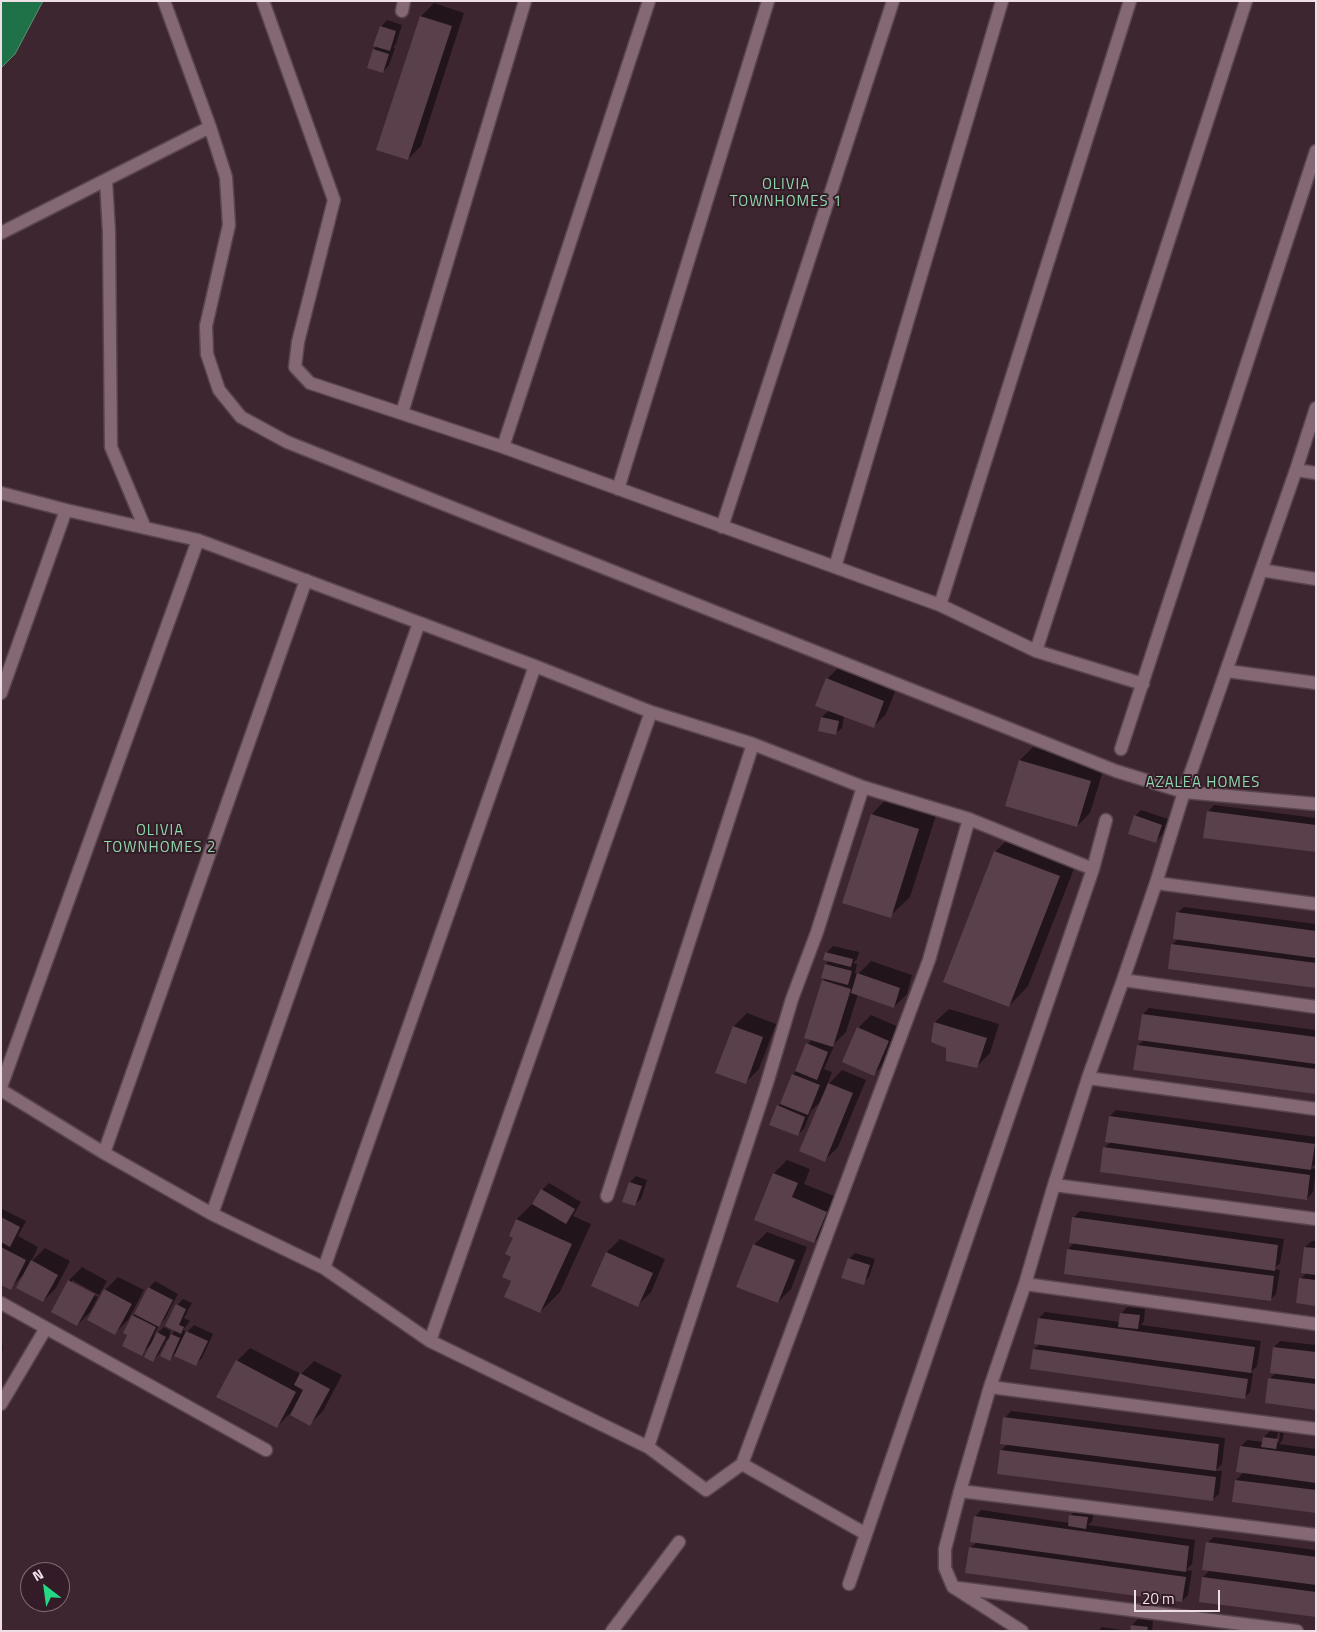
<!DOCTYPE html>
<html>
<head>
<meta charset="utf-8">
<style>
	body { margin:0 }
	#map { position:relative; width:1317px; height:1632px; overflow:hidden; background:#3e2631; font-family:"Titillium Web",sans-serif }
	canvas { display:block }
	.frame { position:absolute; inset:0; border:2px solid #eedee5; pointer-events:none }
	.north { position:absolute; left:20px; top:1562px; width:50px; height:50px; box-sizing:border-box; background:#331c27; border:1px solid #7e6a73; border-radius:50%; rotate:330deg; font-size:14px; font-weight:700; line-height:20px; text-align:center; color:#eedee5 }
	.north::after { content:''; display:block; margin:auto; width:18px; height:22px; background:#24d886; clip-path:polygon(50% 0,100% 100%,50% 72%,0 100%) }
	.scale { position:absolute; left:1134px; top:1590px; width:86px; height:22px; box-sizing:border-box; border:2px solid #eedee5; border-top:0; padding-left:6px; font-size:15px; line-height:18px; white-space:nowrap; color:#eedee5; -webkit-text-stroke:4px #331c27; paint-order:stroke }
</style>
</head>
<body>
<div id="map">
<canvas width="1317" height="1632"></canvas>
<div class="frame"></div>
<div class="north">N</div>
<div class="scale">20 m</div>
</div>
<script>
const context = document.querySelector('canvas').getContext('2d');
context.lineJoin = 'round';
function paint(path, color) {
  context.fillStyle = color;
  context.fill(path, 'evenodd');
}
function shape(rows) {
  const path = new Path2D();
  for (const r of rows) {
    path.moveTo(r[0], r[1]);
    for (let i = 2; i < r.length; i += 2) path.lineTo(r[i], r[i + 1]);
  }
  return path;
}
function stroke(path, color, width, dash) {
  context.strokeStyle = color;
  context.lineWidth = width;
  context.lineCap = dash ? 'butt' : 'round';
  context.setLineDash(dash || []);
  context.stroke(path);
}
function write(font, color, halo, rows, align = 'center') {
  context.font = font + ' "Titillium Web",sans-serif';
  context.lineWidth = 4;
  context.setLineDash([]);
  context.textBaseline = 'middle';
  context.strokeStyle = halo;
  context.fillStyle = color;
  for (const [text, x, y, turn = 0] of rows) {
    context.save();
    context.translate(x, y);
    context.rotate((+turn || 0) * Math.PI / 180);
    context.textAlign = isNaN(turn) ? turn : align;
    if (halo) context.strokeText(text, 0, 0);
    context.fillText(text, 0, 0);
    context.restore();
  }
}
const water = shape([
	[1,1,43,1,15,54,1,68,1,1]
]);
const shadow = shape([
	[434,3,464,13,421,146,408,159,421,16],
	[387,20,402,25,396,44,393,47,395,48,389,65,383,72,368,67,374,49,377,46,381,27],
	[840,666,897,687,886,714,873,727,844,716,842,728,835,734,822,717,829,710,827,679],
	[1033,747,1104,768,1090,813,1077,826,1020,760],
	[891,794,938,809,910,897,890,916,844,902,872,814],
	[1214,805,1316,818,1316,851,1208,812],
	[1141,810,1168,819,1162,835,1156,841,1135,816],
	[1015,832,1079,856,1028,986,1009,1006,995,852],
	[1184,907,1316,924,1316,987,1172,945,1179,938,1177,913],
	[833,946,859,952,857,959,853,963,857,964,855,973,858,974,871,961,912,975,907,994,894,1007,858,994,846,1032,832,1046,834,1046,824,1069,832,1072,827,1086,842,1070,866,1080,838,1147,825,1160,822,1100,811,1111,804,1129,797,1135,778,1106,782,1102,793,1075,796,1071,808,1044,812,1039,823,981,826,978,823,977,826,964,830,960,825,959,827,952],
	[1149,1008,1316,1030,1316,1093,1138,1046,1144,1039,1140,1039,1143,1014],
	[949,1009,999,1024,990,1053,977,1066,947,1047,933,1041,935,1022],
	[747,1013,776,1024,759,1069,746,1082,734,1026],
	[871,1015,901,1028,887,1061,874,1074,858,1028],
	[1116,1110,1316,1137,1316,1163,1311,1168,1316,1169,1313,1192,1307,1199,1104,1148,1111,1142,1110,1116],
	[787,1160,810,1169,804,1184,839,1198,827,1229,814,1242,774,1173],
	[636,1176,647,1180,641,1199,634,1205,624,1202,630,1182],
	[549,1183,581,1202,573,1216,591,1224,560,1292,540,1312,513,1280,515,1237,510,1235,517,1219,535,1201,542,1190],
	[2,1209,26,1221,18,1236,38,1247,31,1262,45,1248,70,1261,56,1288,43,1301,24,1274,10,1288,1,1283],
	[1080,1211,1284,1239,1280,1263,1274,1269,1280,1270,1276,1294,1270,1300,1068,1249,1074,1243,1073,1218],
	[767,1232,807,1247,791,1289,778,1302,754,1245],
	[620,1239,665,1259,651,1292,638,1305,592,1285,607,1252],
	[1312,1241,1316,1241,1316,1304,1301,1279,1307,1272,1305,1247],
	[855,1253,875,1259,869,1277,863,1283,849,1259],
	[82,1267,107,1281,99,1295,72,1280,72,1283,98,1297,90,1312,77,1325,52,1312,69,1280],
	[118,1277,144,1290,128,1320,115,1333,105,1290],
	[155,1281,178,1294,165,1319,159,1325,153,1337,164,1327,171,1331,169,1337,176,1330,177,1305,183,1299,192,1303,184,1318,190,1321,183,1330,187,1332,194,1325,213,1334,202,1358,196,1364,175,1354,169,1360,169,1340,167,1339,159,1354,153,1360,151,1344,141,1354,129,1334,133,1316,149,1288],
	[1127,1307,1145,1309,1144,1321,1141,1325,1261,1341,1257,1366,1250,1373,1253,1373,1250,1392,1244,1398,1034,1350,1040,1343,1039,1318,1045,1312,1120,1322,1121,1314],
	[1,1338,3,1347,1,1361],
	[1280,1341,1316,1345,1316,1408,1269,1379,1276,1373,1274,1347],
	[250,1348,301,1374,314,1361,342,1375,323,1411,310,1424,289,1414,277,1427,237,1361],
	[1011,1411,1225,1438,1222,1464,1215,1471,1222,1471,1219,1494,1212,1500,1001,1450,1008,1444,1005,1418],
	[1270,1431,1284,1433,1282,1441,1279,1444,1316,1449,1316,1512,1236,1480,1244,1472,1241,1446,1247,1440,1263,1442,1264,1437],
	[1278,1432,1280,1433,1279,1442,1276,1442],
	[1077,1509,1094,1511,1092,1522,1088,1525,1195,1540,1192,1564,1186,1570,1192,1571,1188,1595,1182,1601,970,1548,977,1542,975,1517,981,1510,1069,1523,1071,1515],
	[1214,1537,1316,1550,1316,1616,1203,1577,1211,1569,1207,1543],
	[1138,1619,1153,1621,1152,1631,1131,1631,1132,1625],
	[1102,1627,1128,1631,1098,1631]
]);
const building = shape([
	[420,16,452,26,408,160,376,150],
	[380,26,396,31,390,51,373,46],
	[373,49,389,54,383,73,367,68],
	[826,678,884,701,874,728,815,706],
	[821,717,839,721,836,735,818,731],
	[1019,760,1091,781,1077,827,1005,806],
	[1207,811,1316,825,1316,852,1203,838],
	[871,814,919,829,891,918,842,903],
	[1134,815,1162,825,1156,843,1128,834],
	[994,851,1060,876,1009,1007,943,982],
	[1176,912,1316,931,1316,958,1173,939],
	[1171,944,1316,963,1316,988,1168,969],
	[825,952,853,959,851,967,823,960],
	[825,964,852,971,848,985,821,978],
	[857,973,900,988,894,1008,851,993],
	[822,980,851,989,833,1047,804,1038],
	[1142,1014,1316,1037,1316,1064,1138,1040],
	[934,1022,987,1038,977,1068,946,1061,946,1048,931,1042],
	[733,1026,763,1037,746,1084,715,1073],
	[857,1027,889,1041,874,1076,842,1062],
	[806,1043,828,1052,817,1080,795,1071],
	[1137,1045,1316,1069,1316,1094,1133,1070],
	[792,1074,820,1085,808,1115,780,1104],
	[828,1083,853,1093,825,1162,799,1151],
	[777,1105,805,1117,798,1136,769,1125],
	[1109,1116,1315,1144,1311,1170,1105,1142],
	[1103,1147,1310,1175,1307,1200,1100,1172],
	[773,1173,798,1183,792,1197,827,1212,814,1243,754,1220],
	[629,1182,642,1186,635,1206,622,1202],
	[541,1189,575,1209,566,1224,532,1204],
	[1,1217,20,1227,10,1247,1,1242],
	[1072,1217,1278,1245,1275,1271,1069,1243],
	[516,1219,572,1244,540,1313,504,1297,511,1281,502,1277,511,1257,505,1254,513,1238,509,1236],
	[753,1244,795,1260,778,1303,736,1287],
	[1,1247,26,1260,11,1290,1,1285],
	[1304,1247,1316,1248,1316,1275,1301,1273],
	[1067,1249,1274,1276,1271,1301,1064,1274],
	[606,1252,653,1273,638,1307,591,1286],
	[848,1258,870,1265,864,1285,841,1278],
	[31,1260,58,1275,43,1302,16,1288],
	[1299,1278,1316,1280,1316,1306,1296,1303],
	[68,1280,95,1294,77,1326,51,1312],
	[148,1287,173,1300,159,1327,134,1314],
	[104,1289,132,1304,115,1335,87,1320],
	[176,1304,186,1309,179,1325,184,1327,181,1334,165,1326],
	[1120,1313,1140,1315,1138,1329,1118,1327],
	[132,1315,156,1327,142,1356,122,1346,127,1335,123,1333],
	[1038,1318,1255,1347,1251,1373,1034,1344],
	[186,1331,208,1341,196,1366,174,1356],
	[157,1332,166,1337,153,1362,144,1357],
	[171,1334,180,1338,170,1361,160,1356],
	[1273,1347,1316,1352,1316,1379,1270,1373],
	[1033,1349,1248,1379,1245,1399,1030,1369],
	[236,1360,296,1392,277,1428,216,1397],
	[300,1373,330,1389,310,1426,290,1415,303,1390,294,1385],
	[1268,1378,1316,1384,1316,1410,1265,1403],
	[1003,1417,1219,1444,1216,1471,1000,1444],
	[1263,1437,1278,1439,1276,1449,1261,1447],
	[1240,1446,1316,1456,1316,1483,1236,1472],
	[1000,1450,1216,1477,1213,1501,997,1474],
	[1235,1480,1316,1490,1316,1513,1232,1502],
	[1069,1515,1088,1517,1086,1529,1068,1526],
	[974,1516,1189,1546,1186,1572,970,1542],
	[1206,1542,1316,1557,1316,1585,1202,1570],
	[969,1547,1186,1577,1182,1602,965,1573],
	[1202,1577,1316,1592,1316,1617,1199,1602],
	[1131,1625,1148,1627,1147,1631,1130,1631]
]);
const minor = shape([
	[164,1,210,127,226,177,229,225,206,326,207,354,219,390,241,417,287,442,1116,771,1184,792,1316,804],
	[263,1,334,200,298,342,295,367,310,383,503,447,940,605,1036,651,1143,684],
	[402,11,404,1],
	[106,180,109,232,111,447,145,528],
	[1,233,210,127],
	[402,413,525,1],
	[503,447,649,1],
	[1296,470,1316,473],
	[618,489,768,1],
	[1,493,66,510,198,540,535,666,651,712,753,744,863,787,969,819,1093,869],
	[722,527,893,1],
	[835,567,1002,1],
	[1261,570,1316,579],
	[940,605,1130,1],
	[1036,651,1246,1],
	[1227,671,1316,683],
	[1,693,66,510],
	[1121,749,1316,151],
	[1156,883,1316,904],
	[1123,980,1316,1007],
	[1088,1078,1316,1109],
	[1,1087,198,540],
	[1,1090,104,1153,212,1214,324,1268,430,1341,648,1447,706,1490,742,1464,866,1534],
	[104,1153,306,580],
	[1054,1185,1316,1219],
	[607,1196,753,744],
	[212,1214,419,623],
	[324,1268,535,666],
	[1025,1284,1316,1324],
	[1,1303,266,1450],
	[430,1341,651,712],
	[990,1387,1316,1429],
	[1,1404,46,1328],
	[648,1447,767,1083,792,999,817,932,863,787],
	[742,1464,929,960,969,819],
	[960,1491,1316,1535],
	[849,1584,1093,869,1106,820],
	[958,1588,1297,1631],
	[612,1631,679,1542],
	[1022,1631,953,1587,945,1568,945,1549,960,1491,990,1387,1025,1284,1054,1185,1088,1078,1123,980,1156,883,1184,792,1296,470,1316,408]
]);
const neighbourhoodNames = [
	["OLIVIA",786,185],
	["TOWNHOMES 1",786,202],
	["AZALEA HOMES",1203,783],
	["OLIVIA",160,831],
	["TOWNHOMES 2",160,848]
];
paint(water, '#1f7147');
stroke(water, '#5d9276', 1);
paint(shadow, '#0007');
paint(building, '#59404b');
stroke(minor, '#59454e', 15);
stroke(minor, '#846874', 12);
context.letterSpacing = '1px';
write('15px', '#8edaac', '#331c27', neighbourhoodNames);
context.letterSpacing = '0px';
</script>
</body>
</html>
